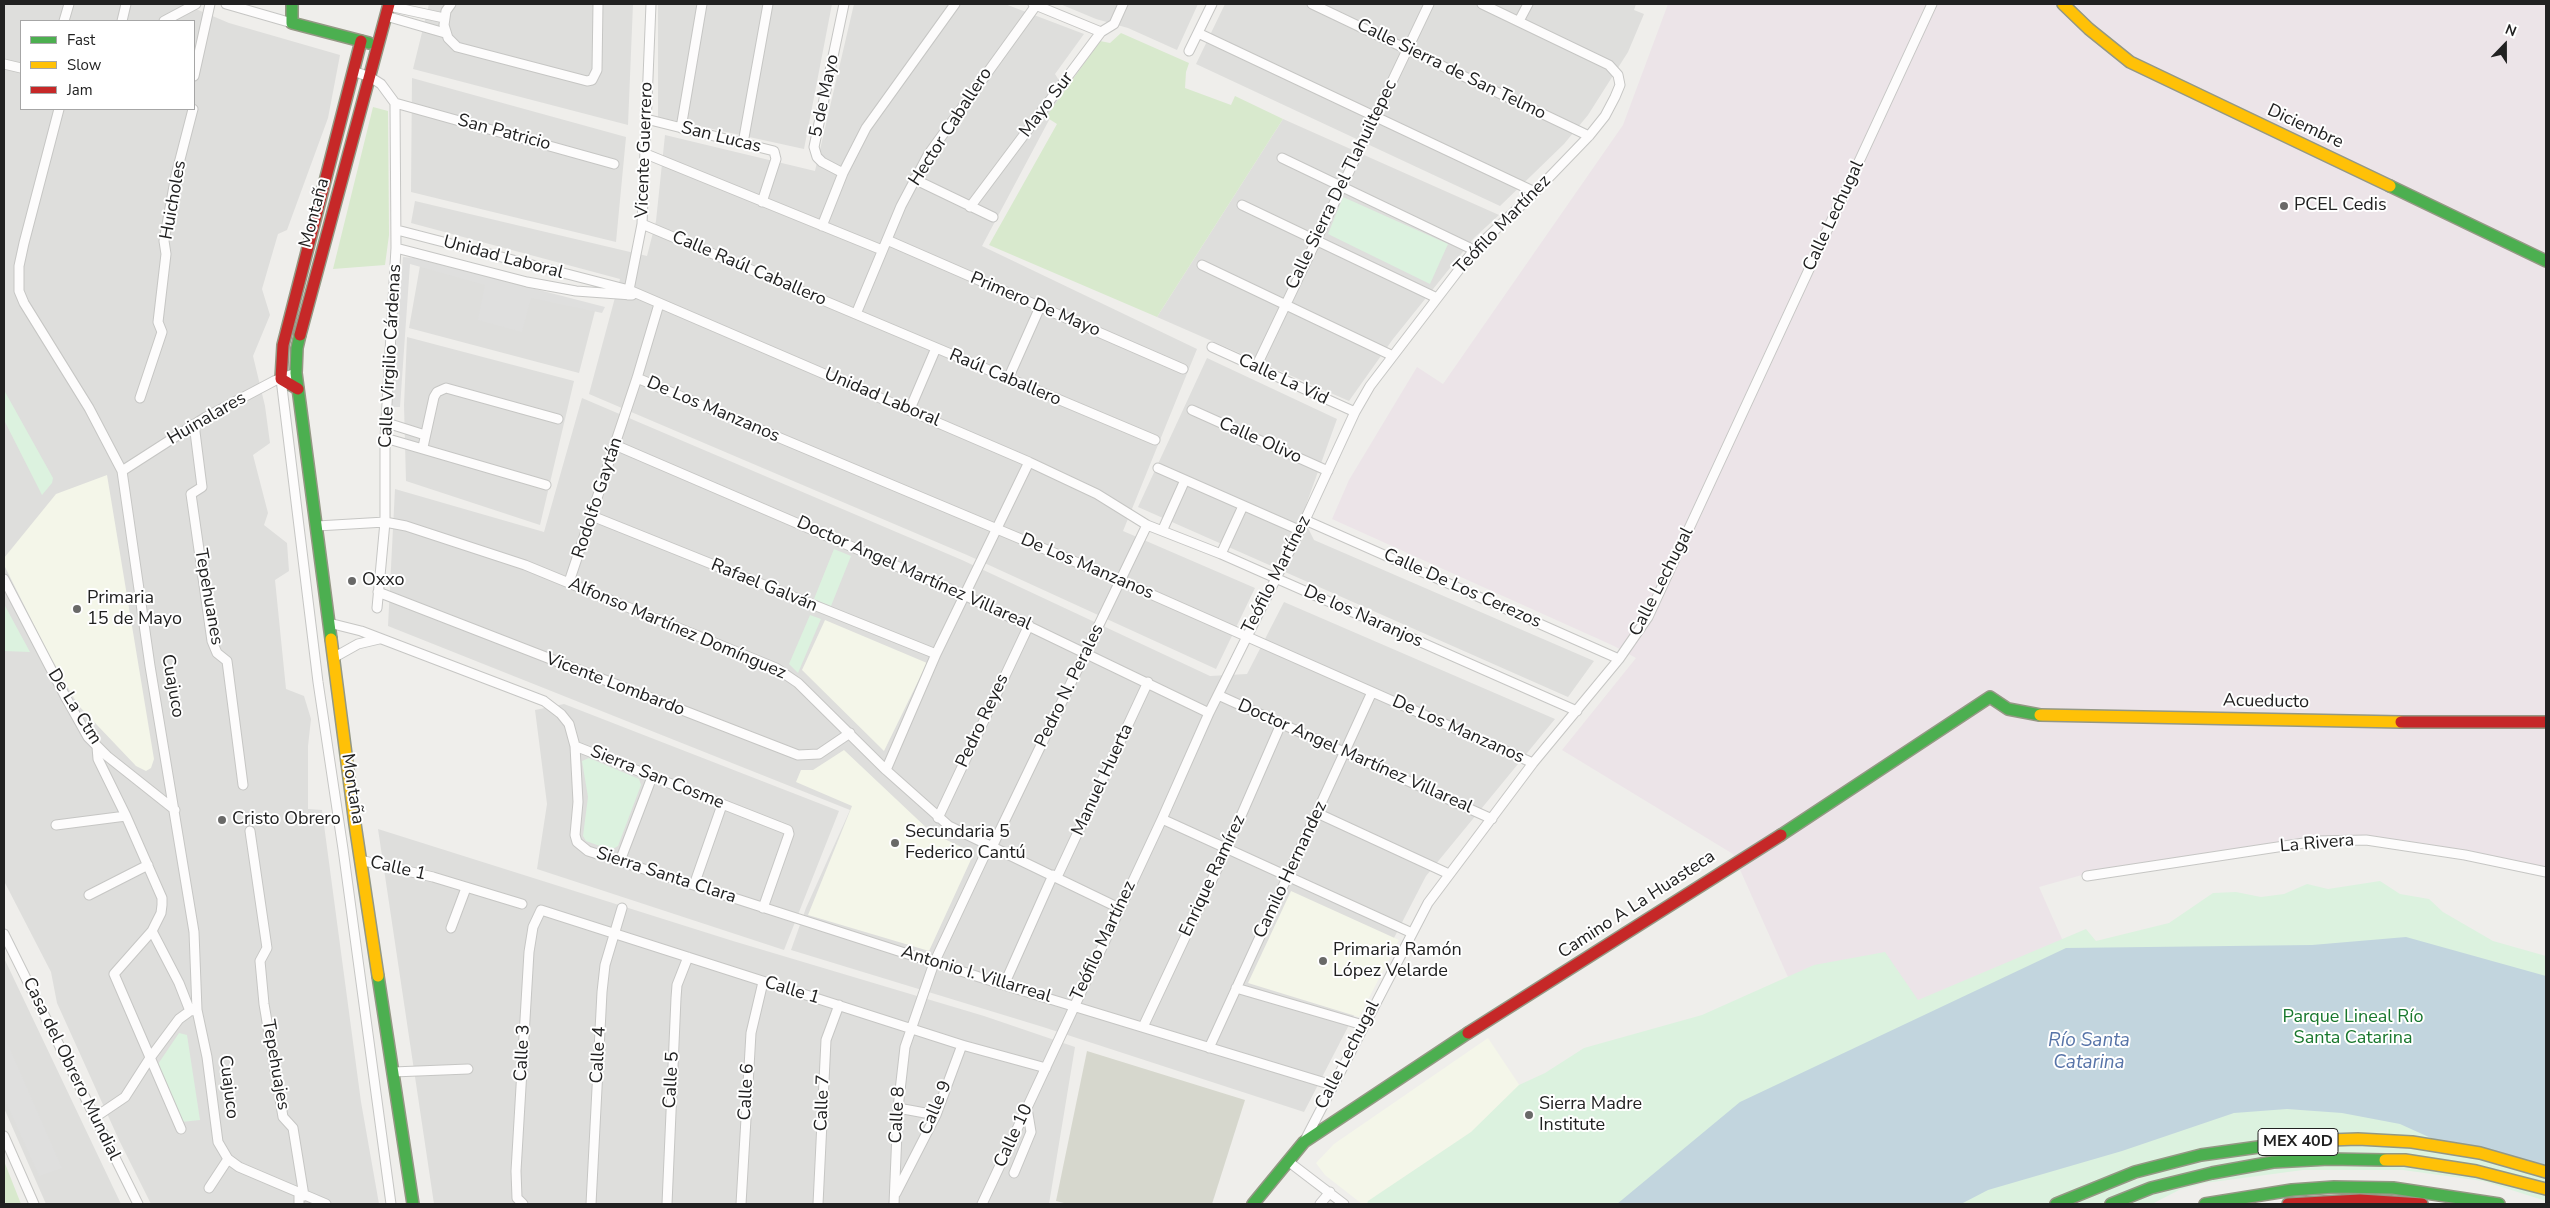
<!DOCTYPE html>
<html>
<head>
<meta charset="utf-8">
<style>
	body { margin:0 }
	#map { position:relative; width:2550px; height:1208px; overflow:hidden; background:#efeeeb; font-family:"Nunito Sans",sans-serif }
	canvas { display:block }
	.frame { position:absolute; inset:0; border:5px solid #212121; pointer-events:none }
	.legend { position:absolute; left:20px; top:20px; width:175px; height:90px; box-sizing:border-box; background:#fff; border:1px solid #a6a6a6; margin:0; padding:6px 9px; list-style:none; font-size:15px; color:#212121 }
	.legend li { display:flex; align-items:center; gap:10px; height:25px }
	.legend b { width:25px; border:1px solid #a6a6a6 }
	.north { position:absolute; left:2480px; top:20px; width:50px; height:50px; -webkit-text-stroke:4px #fff; paint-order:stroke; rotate:22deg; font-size:14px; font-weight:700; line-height:20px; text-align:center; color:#212121 }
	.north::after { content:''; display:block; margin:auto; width:18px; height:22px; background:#212121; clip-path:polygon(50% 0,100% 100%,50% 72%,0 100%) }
</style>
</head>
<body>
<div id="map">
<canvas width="2550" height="1208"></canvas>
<div class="frame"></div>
<ul class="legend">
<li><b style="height:6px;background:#4caf50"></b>Fast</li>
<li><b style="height:6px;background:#ffc107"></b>Slow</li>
<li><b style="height:6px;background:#c62828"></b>Jam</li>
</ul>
<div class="north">N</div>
</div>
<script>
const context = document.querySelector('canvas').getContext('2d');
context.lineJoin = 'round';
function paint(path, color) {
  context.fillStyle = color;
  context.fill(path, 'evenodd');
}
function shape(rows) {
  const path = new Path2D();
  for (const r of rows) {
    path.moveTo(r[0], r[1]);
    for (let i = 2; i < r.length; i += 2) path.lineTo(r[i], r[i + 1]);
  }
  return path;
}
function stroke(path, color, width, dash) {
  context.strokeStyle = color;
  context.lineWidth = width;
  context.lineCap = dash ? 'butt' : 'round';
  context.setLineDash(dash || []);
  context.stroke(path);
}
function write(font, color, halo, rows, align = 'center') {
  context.font = font + ' "Nunito Sans",sans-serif';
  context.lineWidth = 4;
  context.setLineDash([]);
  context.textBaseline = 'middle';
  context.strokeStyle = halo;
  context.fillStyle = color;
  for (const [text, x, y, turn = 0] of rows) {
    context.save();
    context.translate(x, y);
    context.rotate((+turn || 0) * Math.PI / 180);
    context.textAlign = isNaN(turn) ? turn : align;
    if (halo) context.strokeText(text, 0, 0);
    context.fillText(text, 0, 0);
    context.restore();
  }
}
const residential = shape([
	[4,4,184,4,229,23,340,55,328,118,287,230,278,234,262,289,270,315,253,356,265,406,270,443,253,455,268,513,264,525,287,543,289,571,275,580,286,689,304,696,311,719,308,746,308,809,322,810,361,1102,379,1204,151,1204,119,1140,57,1003,51,972,4,881],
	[21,21,194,21,194,109,21,109],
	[429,4,633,4,628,125,413,69],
	[658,4,832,4,804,149,658,117],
	[854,4,1005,4,1084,34,1055,74,1065,90,982,246,1197,349,1123,531,1255,588,1216,669,967,555,589,394,620,279,411,223,415,201,647,256,656,221,665,135,815,171],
	[1060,4,1198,4,1177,50,1128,28,1096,19],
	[1225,4,1636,4,1634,10,1644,14,1628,52,1588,115,1564,144,1500,206,1196,64],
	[412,78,626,137,616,242,411,192],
	[1283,119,1499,215,1474,238,1393,339,1349,401,1157,317],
	[420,266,595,311,579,373,409,328],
	[407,337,574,381,540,525,406,481,404,405],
	[1207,358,1337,419,1302,516,1314,540,1594,661,1568,697,1138,507],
	[582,398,962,560,1210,676,1247,674,1284,602,1555,719,1426,876,1304,1112,1043,1027,791,950,806,908,850,810,388,626,395,489,544,532],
	[564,704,839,811,784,950,537,869,547,804,535,710],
	[378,829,733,941,984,1016,1075,1047,1049,1204,434,1204],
	[4,958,121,1204,46,1204,4,1108]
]);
const industrial = shape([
	[1668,4,2546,4,2546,875,2381,838,2329,841,2082,875,2039,887,2066,948,1821,1051,1733,854,1562,750,1636,658,1614,646,1332,519,1349,480,1417,367,1443,384,1623,125]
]);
const education = shape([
	[107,475,154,759,151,768,146,771,136,766,78,705,48,653,4,565,4,558,56,494],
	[825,620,927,663,884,751,802,670],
	[844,750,932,833,974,853,929,951,808,915,852,806,796,782,801,770,813,770],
	[1291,891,1399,940,1359,1017,1248,983],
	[1488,1038,1520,1086,1555,1204,1362,1204,1325,1175,1316,1163,1334,1144]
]);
const construction = shape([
	[1087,1051,1245,1100,1212,1204,1068,1204,1056,1201]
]);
const grass = shape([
	[1121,33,1189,63,1186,72,1185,88,1231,105,1235,96,1283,119,1157,317,989,245,1057,124,1046,117,1100,41,1110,43],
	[373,107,388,111,389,235,385,265,333,269],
	[4,1161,21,1204,4,1204]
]);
const park = shape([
	[1343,197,1448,244,1430,284,1328,234],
	[4,390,53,478,52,483,42,495,4,420],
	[834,549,851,556,831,606,814,599],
	[4,604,30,652,4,651],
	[810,615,821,619,798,673,789,664],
	[589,758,639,779,641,785,618,846,611,850,586,841,583,836,588,797,582,761],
	[2380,881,2400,894,2429,899,2443,912,2493,941,2546,956,2546,1201,2483,1181,2403,1170,2303,1170,2205,1183,2179,1190,2152,1204,1367,1204,1368,1201,1471,1132,1519,1085,1545,1073,1584,1048,1702,1015,1814,965,1885,952,1918,1000,2086,929,2096,941,2169,923,2213,893,2236,892,2261,897,2284,894,2307,884,2328,889],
	[179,1033,187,1035,200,1120,181,1122,156,1067]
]);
const parking = shape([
	[403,257,415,258,605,307,602,313,531,298,522,332,478,320,485,285,410,264,400,407,391,407],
	[4,1035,62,1168,39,1176,4,1098]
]);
const water = shape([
	[2406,937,2546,976,2546,1177,2453,1148,2400,1124,2342,1113,2287,1109,2234,1113,2122,1151,1988,1190,1961,1204,1617,1204,1740,1102,2066,948,2312,945]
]);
const street = shape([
	[226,4,292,23],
	[451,4,446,11,444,25,448,38,457,47,587,81,592,80,597,70,598,4],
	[1033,4,1101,32],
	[1312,4,1589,136],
	[389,6,444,18],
	[386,16,445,33],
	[64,21,69,4],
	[122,21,126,4],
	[164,21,196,4],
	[1519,21,1528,4],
	[1198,33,1535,192],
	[1189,51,1212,4],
	[4,64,21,68],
	[353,71,370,77,381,84,395,103,396,248,385,438,385,522,377,608],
	[194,76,210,4],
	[395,103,614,164],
	[59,109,24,243,19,266,19,291,24,303,89,408,122,471,150,666,194,932,197,1010,207,1057,218,1142,228,1159,239,1167,326,1204],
	[646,119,774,151,776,159,762,202],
	[681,128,702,4],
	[743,143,768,4],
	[646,154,882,250],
	[1282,158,1474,250],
	[843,173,822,162,817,157,814,147,844,4],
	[914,179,993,217],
	[1242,205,1437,298],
	[970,207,1101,32,1114,24,1123,4],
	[642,224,1155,440],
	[822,226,843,173,866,128,955,4],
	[397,230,629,290,1029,462,1097,494,1147,525,1221,554,1577,711],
	[887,240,1183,369],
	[396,248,527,282,576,291,632,295],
	[1202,265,1393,356],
	[628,295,642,224,651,4],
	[856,314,901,206,928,155,1037,4],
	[1212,347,1355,412],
	[1256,367,1429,4],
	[637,378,1121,581,1533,763],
	[281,379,318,682,343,849,391,1204],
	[1008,379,1040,307],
	[140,398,162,332,158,322,166,254,164,241,176,175,193,109],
	[910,409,936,348],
	[1192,410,1328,471],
	[387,423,425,435],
	[194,424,202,487,191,494,212,641,217,653,227,661,243,785],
	[385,438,546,485],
	[615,445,964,595,1209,713],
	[423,447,434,397,437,392,446,388,558,419],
	[1158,468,1299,530],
	[122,471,206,417,274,381,296,373],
	[592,516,936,654],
	[1305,520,1619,659],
	[317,526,385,522,406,526,525,565,776,668,798,683,886,770,949,826,1119,908],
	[1163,529,1185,480],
	[1221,554,1243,506],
	[4,579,65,696,88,737,107,756,175,810],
	[569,582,637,378,659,304],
	[378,592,798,755,819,754,850,733],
	[329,623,361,631,544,701,561,714,569,724,575,746,578,802,575,835,577,842,588,851,1004,985,1332,1085],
	[333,658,358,644,379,639],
	[1218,695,1492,819],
	[575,746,788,830,789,834,763,908],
	[97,747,98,759,126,816,162,898,162,905,161,913,152,931,114,974,181,1129],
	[886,770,936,654,1029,462],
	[1317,813,1449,874],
	[938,818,1029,625],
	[1162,819,1412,933],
	[56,825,126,816],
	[250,831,267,948,260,961,264,1004,283,1117,293,1128,304,1196],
	[992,847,1147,525],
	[360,860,433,877,522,904],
	[620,861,652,777],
	[2087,876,2317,841,2366,840,2465,855,2546,872],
	[1057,877,1148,682],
	[694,885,722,805],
	[89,895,148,865],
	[451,928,466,888],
	[152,931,179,983,190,1011],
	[4,934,138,1204],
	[1004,985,1053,875],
	[1236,988,1363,1025],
	[1143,1027,1227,848,1281,724],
	[1209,1048,1372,692],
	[393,1072,468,1069],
	[898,1108,936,1115],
	[94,1118,125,1097,150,1058,179,1019,190,1011,197,1010],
	[4,1136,34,1204],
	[1305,1140,1428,903,1533,763,1619,659,1648,617,1932,4],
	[1289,1162,1344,1204],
	[1014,1173,1031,1132,1027,1108],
	[209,1188,228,1159],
	[896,1193,936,1115,962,1045],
	[299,1194,299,1204],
	[523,1204,517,1198,516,1171,529,952,533,927,541,910,962,1045,1046,1068],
	[591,1204,602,992,605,965,622,908],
	[667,1204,676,998,677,985,688,957],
	[741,1204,751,1033,763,982],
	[818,1204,826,1040,839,1005],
	[894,1204,898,1108,905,1047,934,963,989,846],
	[982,1204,1162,819,1209,713,1305,520,1355,412,1370,386,1474,250,1535,192,1589,136,1605,116,1615,97,1620,85,1618,75,1609,65,1482,4],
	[1320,1204,1330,1192]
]);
const fast = shape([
	[292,4,292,23,369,43],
	[2390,186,2546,261],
	[300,335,297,348,296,373,331,639],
	[1781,835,1990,697,2008,709,2040,715],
	[378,976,413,1204],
	[1253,1204,1304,1142,1468,1033],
	[2056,1204,2135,1172,2201,1155,2273,1145],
	[2111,1204,2151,1188,2212,1173,2273,1162,2329,1159,2385,1160],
	[2205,1204,2292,1190,2334,1187,2393,1188,2499,1204]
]);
const slow = shape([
	[2063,4,2089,29,2130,62,2390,186],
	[331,639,355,824,378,976],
	[2040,715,2401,722],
	[2273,1145,2300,1141,2358,1139,2412,1142,2480,1153,2546,1172],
	[2385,1160,2405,1160,2476,1171,2546,1189]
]);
const jam = shape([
	[300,335,389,4],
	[298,389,281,379,283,345,361,41],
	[2401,722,2546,722],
	[1468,1033,1781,835],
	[2288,1204,2360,1200,2422,1204]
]);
const markers = [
	[2284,206,5,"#696968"],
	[352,581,5,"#696968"],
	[77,609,5,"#696968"],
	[222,820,5,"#696968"],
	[895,843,5,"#696968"],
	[1323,961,5,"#696968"],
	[1529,1115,5,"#696968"]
];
const shields = [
	[2298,1142,80]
];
const shieldNames = [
	["MEX 40D",2298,1142]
];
const streetNames = [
	["Calle Sierra de San Telmo",1451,70,26],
	["5 de Mayo",825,96,-78],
	["Mayo Sur",1047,105,-53],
	["Hector Caballero",951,127,-57],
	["Diciembre",2305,127,25],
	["San Patricio",504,133,15],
	["San Lucas",721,138,14],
	["Vicente Guerrero",645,150,-88],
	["Calle Sierra Del Tlahuiltepec",1342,185,-64],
	["Huicholes",174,200,-80],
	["Montaña",315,213,-75],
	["Calle Lechugal",1834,216,-65],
	["Teófilo Martínez",1503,225,-46],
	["Unidad Laboral",503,258,15],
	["Calle Raúl Caballero",749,269,23],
	["Primero De Mayo",1035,305,23],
	["Calle Virgilio Cárdenas",391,356,-87],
	["Raúl Caballero",1005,378,23],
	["Calle La Vid",1283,380,25],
	["Unidad Laboral",882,398,23],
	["De Los Manzanos",713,410,23],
	["Huinalares",207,419,-30],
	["Calle Olivo",1260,441,24],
	["Rodolfo Gaytán",598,498,-72],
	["De Los Manzanos",1087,567,23],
	["Doctor Angel Martínez Villareal",914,574,24],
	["Teófilo Martínez",1277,575,-63],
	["Calle Lechugal",1662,582,-63],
	["Rafael Galván",764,586,22],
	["Calle De Los Cerezos",1462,589,24],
	["Tepehuanes",208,597,80],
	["De los Naranjos",1363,617,24],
	["Alfonso Martínez Domínguez",677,629,23],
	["Vicente Lombardo",615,685,21],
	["Cuajuco",172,686,80],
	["Pedro N. Perales",1070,686,-64],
	["Acueducto",2266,702,1],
	["De La Ctm",74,707,58],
	["Pedro Reyes",983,721,-65],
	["De Los Manzanos",1458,730,24],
	["Doctor Angel Martínez Villareal",1355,757,24],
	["Sierra San Cosme",657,778,22],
	["Manuel Huerta",1103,780,-65],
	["Montaña",352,789,81],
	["La Rivera",2317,844,-5],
	["Calle 1",398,869,13],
	["Camilo Hernandez",1291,870,-65],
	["Sierra Santa Clara",666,876,18],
	["Enrique Ramírez",1213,876,-65],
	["Camino A La Huasteca",1637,905,-33],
	["Teófilo Martínez",1104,941,-65],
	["Antonio I. Villarreal",976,975,17],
	["Calle 1",792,991,17],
	["Calle 3",523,1053,-87],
	["Calle 4",599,1055,-87],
	["Calle Lechugal",1348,1055,-63],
	["Tepehuajes",275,1065,80],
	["Casa del Obrero Mundial",71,1069,64],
	["Calle 5",672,1080,-87],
	["Cuajuco",228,1087,83],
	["Calle 6",747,1092,-87],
	["Calle 7",823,1103,-88],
	["Calle 9",936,1108,-67],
	["Calle 8",898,1115,-87],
	["Calle 10",1014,1136,-65]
];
const poiNames = [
	["PCEL Cedis",2294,206],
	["Oxxo",362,581],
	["Primaria",87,599],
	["15 de Mayo",87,620],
	["Cristo Obrero",232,820],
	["Secundaria 5",905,833],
	["Federico Cantú",905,854],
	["Primaria Ramón",1333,951],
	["López Velarde",1333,972],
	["Sierra Madre",1539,1105],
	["Institute",1539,1126]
];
const parkNames = [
	["Parque Lineal Río",2353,1018],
	["Santa Catarina",2353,1039]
];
const waterNames = [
	["Río Santa",2089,1041],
	["Catarina",2089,1063]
];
paint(residential, '#dededc');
paint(industrial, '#ece4e8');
paint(education, '#f4f6e9');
paint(construction, '#d6d7cd');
paint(grass, '#d8e9cd');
paint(park, '#dcf2df');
paint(parking, '#dfdfde');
paint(water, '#c2d5de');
stroke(street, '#c6c6c4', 11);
stroke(fast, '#949884', 14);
stroke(slow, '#949884', 14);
stroke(jam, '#949884', 14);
stroke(street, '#fdfcfc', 9);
stroke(fast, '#4caf50', 11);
stroke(slow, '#ffc107', 11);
stroke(jam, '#c62828', 11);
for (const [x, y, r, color] of markers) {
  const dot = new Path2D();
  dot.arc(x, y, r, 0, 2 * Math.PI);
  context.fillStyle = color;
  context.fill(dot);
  stroke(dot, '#fff', 2);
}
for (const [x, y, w] of shields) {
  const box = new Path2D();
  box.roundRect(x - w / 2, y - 13.5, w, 27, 4);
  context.fillStyle = '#fff';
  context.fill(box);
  stroke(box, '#212121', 1);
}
write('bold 16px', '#212121', null, shieldNames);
write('18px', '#212121', '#fff', streetNames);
write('18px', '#212121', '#fff', poiNames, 'left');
write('18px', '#18772d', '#fff', parkNames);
write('italic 19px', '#5774a8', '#fff', waterNames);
</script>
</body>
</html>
